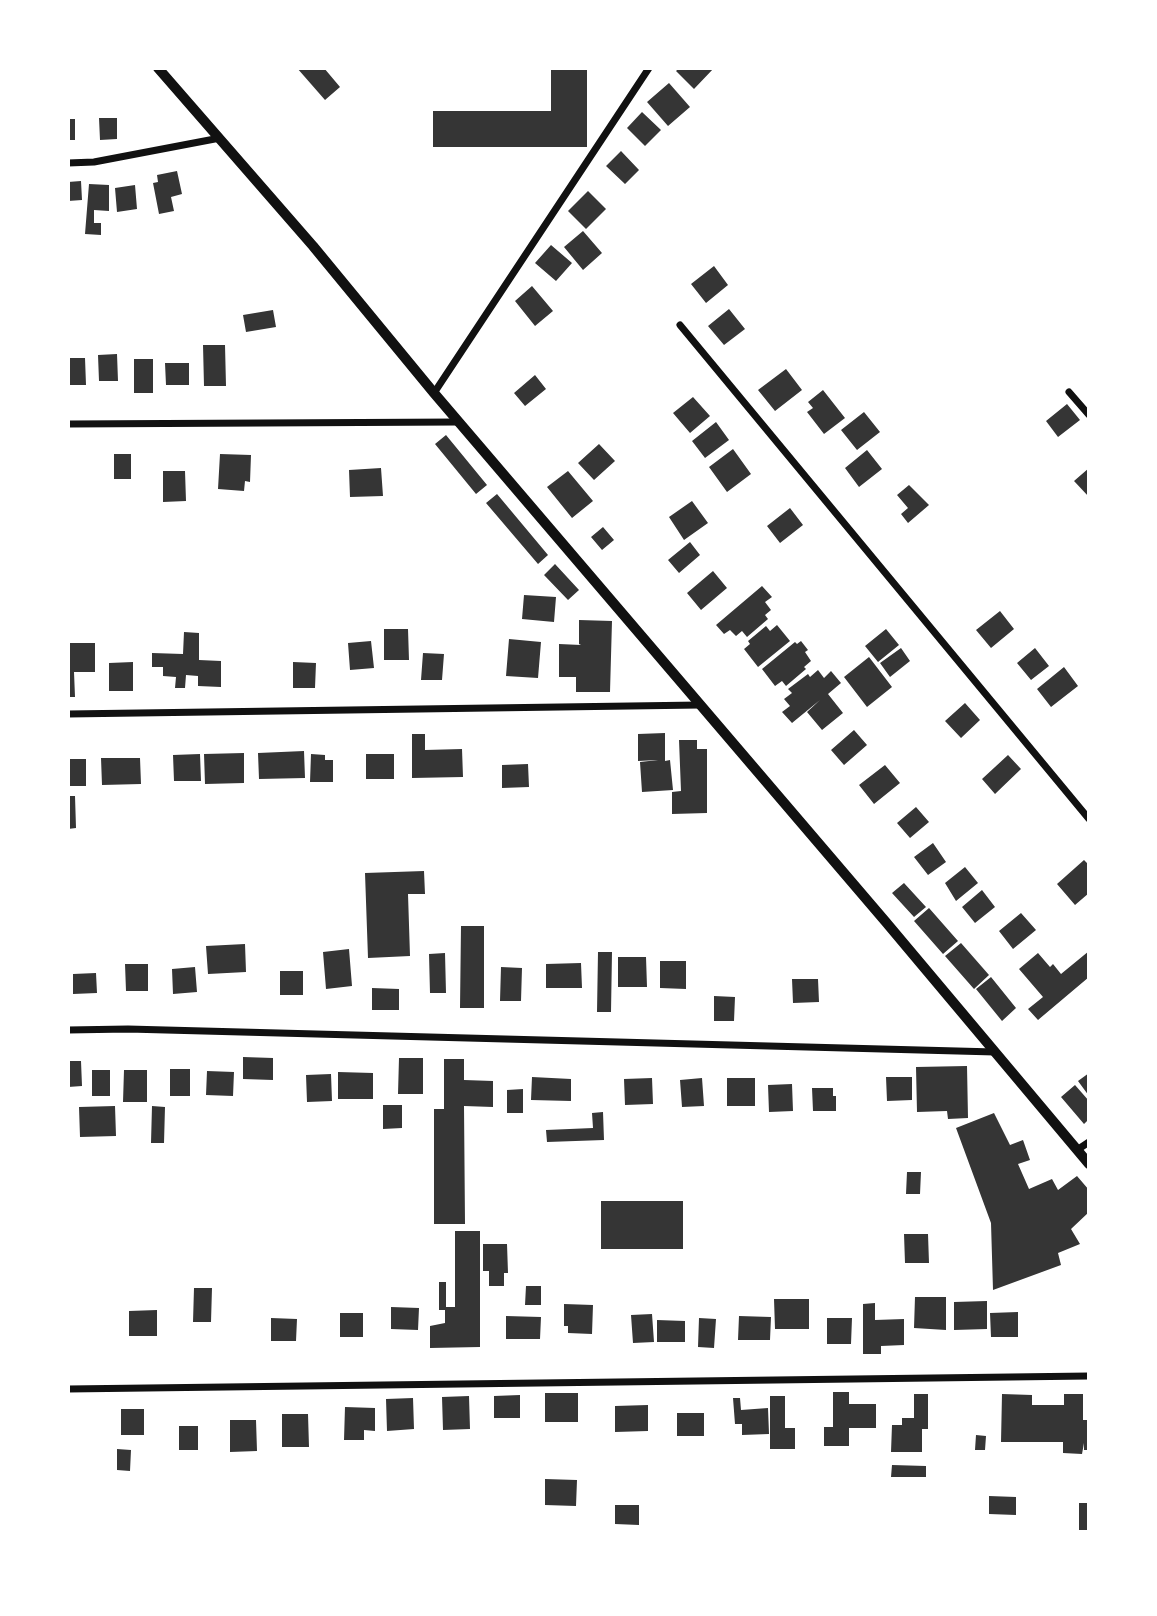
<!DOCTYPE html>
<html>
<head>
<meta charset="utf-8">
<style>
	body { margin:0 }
	#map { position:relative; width:1157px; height:1616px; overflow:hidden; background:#fff; font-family:Lato,sans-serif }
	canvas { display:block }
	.frame { position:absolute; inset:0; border:70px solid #fff; pointer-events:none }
</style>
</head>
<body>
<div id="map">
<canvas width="1157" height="1616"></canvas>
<div class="frame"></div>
</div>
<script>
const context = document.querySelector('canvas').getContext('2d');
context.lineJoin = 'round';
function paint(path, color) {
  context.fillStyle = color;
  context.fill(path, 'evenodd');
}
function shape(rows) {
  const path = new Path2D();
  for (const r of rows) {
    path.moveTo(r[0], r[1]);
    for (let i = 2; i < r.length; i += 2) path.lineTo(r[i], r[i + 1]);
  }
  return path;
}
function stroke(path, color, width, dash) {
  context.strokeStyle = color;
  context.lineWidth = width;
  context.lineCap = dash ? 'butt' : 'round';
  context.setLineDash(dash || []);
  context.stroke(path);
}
const building = shape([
	[297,68,324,68,340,87,325,100],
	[551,68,587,68,587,147,433,147,433,111,551,111],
	[679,68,714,68,694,89,676,71],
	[669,83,690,107,668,126,647,102],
	[642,112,661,130,645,146,627,128],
	[99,118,117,118,117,139,100,140],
	[68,119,75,119,75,140,68,140],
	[621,151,639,170,625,184,606,166],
	[177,171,182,194,171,197,174,211,159,214,153,183,158,182,157,175],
	[81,181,82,200,68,201,68,182],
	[89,184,109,185,109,211,94,210,94,223,101,223,101,235,85,234],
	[135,185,137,209,117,212,115,188],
	[588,191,606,209,586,229,568,211],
	[583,231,602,253,583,270,564,247],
	[551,245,572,263,556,281,535,263],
	[714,266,728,285,706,303,691,284],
	[532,286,553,311,535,326,515,301],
	[729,309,745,329,724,345,708,326],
	[273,310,276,327,246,332,243,315],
	[203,345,225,345,226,386,204,386],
	[117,354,118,381,99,381,98,355],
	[68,358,85,358,86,385,68,385],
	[134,359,153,359,153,393,134,393],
	[165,363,189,363,189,385,166,385],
	[786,369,802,390,775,411,758,390],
	[535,375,546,389,525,406,514,393],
	[823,390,845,418,824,434,807,412,813,408,808,402],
	[693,397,710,416,690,433,673,413],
	[1067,404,1080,420,1058,437,1046,421],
	[864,412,880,432,857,450,841,430],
	[716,422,729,440,705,458,692,441],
	[446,435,487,485,476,494,435,444],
	[599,444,615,461,594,480,578,463],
	[733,449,751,474,727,492,709,467],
	[867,450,882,469,859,487,845,468],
	[114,454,131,454,131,479,114,479],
	[220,454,251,455,250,482,245,481,244,491,218,489],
	[381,468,383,496,350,497,349,470],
	[1089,468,1089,497,1074,481],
	[163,471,185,471,186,501,163,502],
	[568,471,593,501,572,518,547,487],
	[909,485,929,505,908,523,901,514,908,508,897,495],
	[497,494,548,555,538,564,486,503],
	[692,501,708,523,684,540,669,517],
	[790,508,803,525,780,543,767,526],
	[603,527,614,540,602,550,591,537],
	[690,542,700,555,679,573,668,560],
	[555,564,579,590,568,600,544,575],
	[713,571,727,588,701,610,687,593],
	[762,586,772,597,765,602,771,610,765,615,768,619,747,637,742,631,736,636,730,630,724,634,716,625],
	[524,595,556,597,554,622,522,619],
	[1000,611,1014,629,991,648,976,630],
	[579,620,612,621,610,692,576,692,576,677,559,677,559,644,581,645,579,644],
	[777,625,790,641,758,667,744,649,750,644,748,641,766,626,770,631],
	[384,629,408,629,409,660,384,660],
	[886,629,899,645,878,662,865,646],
	[184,632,199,633,199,660,221,661,221,687,198,686,198,676,186,675,185,688,175,688,176,677,163,676,163,667,152,667,152,653,183,654],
	[509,639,541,642,538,678,506,676],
	[371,641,374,668,350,670,348,643],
	[801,641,808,650,805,652,811,661,804,667,806,669,786,686,782,681,775,686,762,669,795,642,797,644],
	[68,643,95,643,95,672,74,672,75,697,68,697],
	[901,648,910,661,890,677,880,663],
	[1035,648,1049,666,1031,680,1017,663],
	[423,653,444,654,442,680,421,680],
	[869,657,892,687,867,707,844,677],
	[133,662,133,691,109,691,109,663],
	[293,662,316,663,315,688,293,688],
	[1064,667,1078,686,1051,707,1037,689],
	[818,670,824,678,831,671,841,683,828,694,843,713,822,730,807,712,820,700,792,723,782,712,790,706,784,699,792,693,788,689,808,674,810,677],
	[965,703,980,720,961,738,945,721],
	[854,730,867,745,844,765,831,750],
	[665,733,665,761,670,760,673,790,642,792,640,762,658,760,638,761,638,734],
	[412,734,425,734,425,750,462,749,463,777,412,778],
	[679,740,697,740,697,749,707,749,707,813,672,814,672,792,681,791],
	[304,751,305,778,259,779,258,753],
	[244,753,244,783,205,784,204,754],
	[200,754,201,781,174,781,173,755],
	[311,754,325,755,325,760,333,760,333,782,310,782],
	[366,754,394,754,394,779,366,779],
	[1008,755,1021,769,995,794,982,779],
	[101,758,140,758,141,784,102,785],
	[68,759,86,759,86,786,68,786],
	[528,764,529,787,502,788,502,765],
	[885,765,900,783,874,804,859,785],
	[68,796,75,796,76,828,68,829],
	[916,807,929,822,910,838,897,823],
	[933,843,946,862,928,875,914,857],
	[1084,860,1089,865,1089,893,1075,905,1057,884],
	[965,867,978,883,956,901,945,883],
	[424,871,425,894,408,894,410,956,368,958,365,873],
	[904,883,926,907,914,917,892,893],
	[982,890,995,907,975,923,962,907],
	[929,908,958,941,943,954,914,921],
	[1021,913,1036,930,1013,949,999,931],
	[461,926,484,926,484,1008,460,1008],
	[961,943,989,975,974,989,945,956],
	[245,944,246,972,208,974,206,946],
	[349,949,352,986,326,989,323,952],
	[1089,951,1089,977,1038,1020,1028,1009,1043,997,1019,969,1038,953,1050,967,1053,964,1061,974],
	[598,952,612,952,611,1012,597,1012],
	[445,953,446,993,430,993,429,954],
	[618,957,646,957,647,987,618,987],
	[660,961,686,961,686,989,660,988],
	[581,963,582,988,546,988,546,964],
	[125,964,148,964,148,991,126,991],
	[195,967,197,992,173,994,172,969],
	[501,967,522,968,521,1001,500,1001],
	[280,971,303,971,303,995,280,995],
	[96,973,97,993,73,994,73,974],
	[991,977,1016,1008,1002,1021,976,989],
	[792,979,818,979,819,1002,793,1003],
	[372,988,399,989,399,1010,372,1010],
	[714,996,735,997,734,1021,714,1021],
	[243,1057,273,1058,273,1080,243,1079],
	[399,1058,423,1058,423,1094,398,1094],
	[444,1059,464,1059,464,1080,493,1081,493,1107,464,1106,465,1224,434,1224,434,1109,444,1109],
	[68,1061,81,1061,82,1086,68,1087],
	[967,1066,968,1118,948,1119,947,1111,917,1112,916,1067],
	[170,1069,190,1069,190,1096,170,1096],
	[92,1070,110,1070,110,1096,92,1096],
	[124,1070,147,1070,147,1102,123,1102],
	[207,1071,234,1072,233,1096,206,1095],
	[338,1072,373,1073,373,1099,338,1099],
	[1089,1073,1089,1096,1078,1081],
	[331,1074,332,1101,307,1102,306,1075],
	[532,1077,571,1079,571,1101,531,1100],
	[886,1077,912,1077,912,1100,887,1101],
	[652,1078,653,1104,625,1105,624,1079],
	[702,1078,704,1106,682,1107,680,1080],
	[727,1078,755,1078,755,1106,727,1106],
	[792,1084,793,1111,769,1112,768,1085],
	[1075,1085,1089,1101,1089,1119,1084,1124,1061,1097],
	[812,1088,833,1088,833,1096,836,1096,836,1111,813,1111],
	[523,1089,523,1113,507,1113,507,1090],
	[383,1105,402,1105,402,1128,383,1129],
	[115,1106,116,1136,80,1137,79,1107],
	[152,1106,165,1107,164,1143,151,1143],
	[603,1112,604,1140,547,1142,546,1130,593,1128,592,1113],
	[994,1113,1010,1145,1023,1140,1030,1160,1018,1164,1029,1189,1052,1179,1058,1190,1077,1176,1089,1190,1089,1212,1071,1229,1080,1244,1058,1253,1061,1265,993,1290,991,1223,956,1128],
	[907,1172,921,1172,920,1194,906,1194],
	[601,1201,683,1201,683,1249,601,1249],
	[455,1231,480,1231,480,1347,430,1348,430,1326,445,1323,445,1310,439,1310,439,1282,446,1282,446,1307,455,1307],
	[904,1234,928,1234,929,1263,905,1263],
	[483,1244,507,1244,508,1273,504,1273,504,1286,489,1286,489,1271,483,1271],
	[526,1286,541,1286,541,1305,525,1305],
	[194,1288,212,1288,211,1322,193,1322],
	[915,1297,946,1297,946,1330,914,1328],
	[774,1299,809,1299,809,1329,775,1329],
	[987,1301,987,1329,954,1330,954,1302],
	[875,1303,875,1320,904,1319,904,1345,881,1346,881,1354,863,1354,863,1304],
	[564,1304,593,1305,592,1334,568,1333,568,1326,564,1326],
	[391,1307,419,1308,418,1330,391,1329],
	[157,1310,157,1336,129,1336,129,1311],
	[1018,1312,1018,1337,991,1337,990,1313],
	[340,1313,363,1313,363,1337,340,1337],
	[652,1314,654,1342,633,1343,631,1315],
	[506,1316,541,1317,540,1339,506,1339],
	[739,1316,771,1317,770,1340,738,1340],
	[271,1318,297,1319,296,1341,271,1341],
	[699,1318,716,1319,714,1348,698,1347],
	[827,1318,852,1318,851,1344,827,1344],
	[657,1320,685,1321,685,1342,657,1342],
	[833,1392,849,1392,849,1404,876,1404,876,1428,849,1428,849,1446,824,1446,824,1427,833,1427],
	[545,1393,578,1393,578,1422,545,1422],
	[914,1394,928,1394,928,1429,922,1429,922,1452,891,1452,892,1425,902,1425,902,1418,914,1418],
	[1002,1394,1032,1395,1032,1405,1064,1405,1064,1394,1083,1394,1083,1420,1089,1420,1089,1450,1084,1450,1084,1443,1082,1454,1063,1453,1063,1442,1001,1442],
	[520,1395,520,1418,494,1418,494,1396],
	[469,1396,470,1429,443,1430,442,1397],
	[770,1396,785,1396,785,1428,795,1428,795,1449,770,1449],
	[413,1398,414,1429,387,1431,386,1399],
	[733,1398,740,1398,741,1410,768,1408,769,1434,742,1435,742,1424,735,1424],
	[648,1405,648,1431,615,1432,615,1406],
	[345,1407,375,1408,375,1431,364,1430,364,1440,344,1440],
	[121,1409,144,1409,144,1435,121,1435],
	[677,1413,704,1413,704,1436,677,1436],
	[282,1414,308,1414,309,1447,282,1447],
	[230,1420,256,1420,257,1451,230,1452],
	[179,1426,198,1426,198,1450,179,1450],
	[976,1435,986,1436,985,1450,975,1450],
	[117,1449,131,1450,130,1471,117,1470],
	[892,1465,926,1466,926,1477,891,1477],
	[545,1479,577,1480,576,1506,545,1505],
	[989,1496,1016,1497,1016,1515,989,1514],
	[1079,1503,1089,1503,1089,1530,1079,1530],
	[615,1505,639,1505,639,1525,615,1524]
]);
const minor = shape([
	[68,163,94,162,220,138],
	[680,325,1089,819],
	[1069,392,1089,415],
	[434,393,649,68],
	[68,424,458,422],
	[68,714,700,705],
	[68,1030,128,1029,995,1052],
	[1077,1150,1089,1142],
	[68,1389,1089,1376]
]);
const secondary = shape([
	[158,68,313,246,434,393,885,921,1089,1164]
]);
paint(building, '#353535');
stroke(minor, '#111', 7);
stroke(secondary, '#111', 10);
</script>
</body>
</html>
